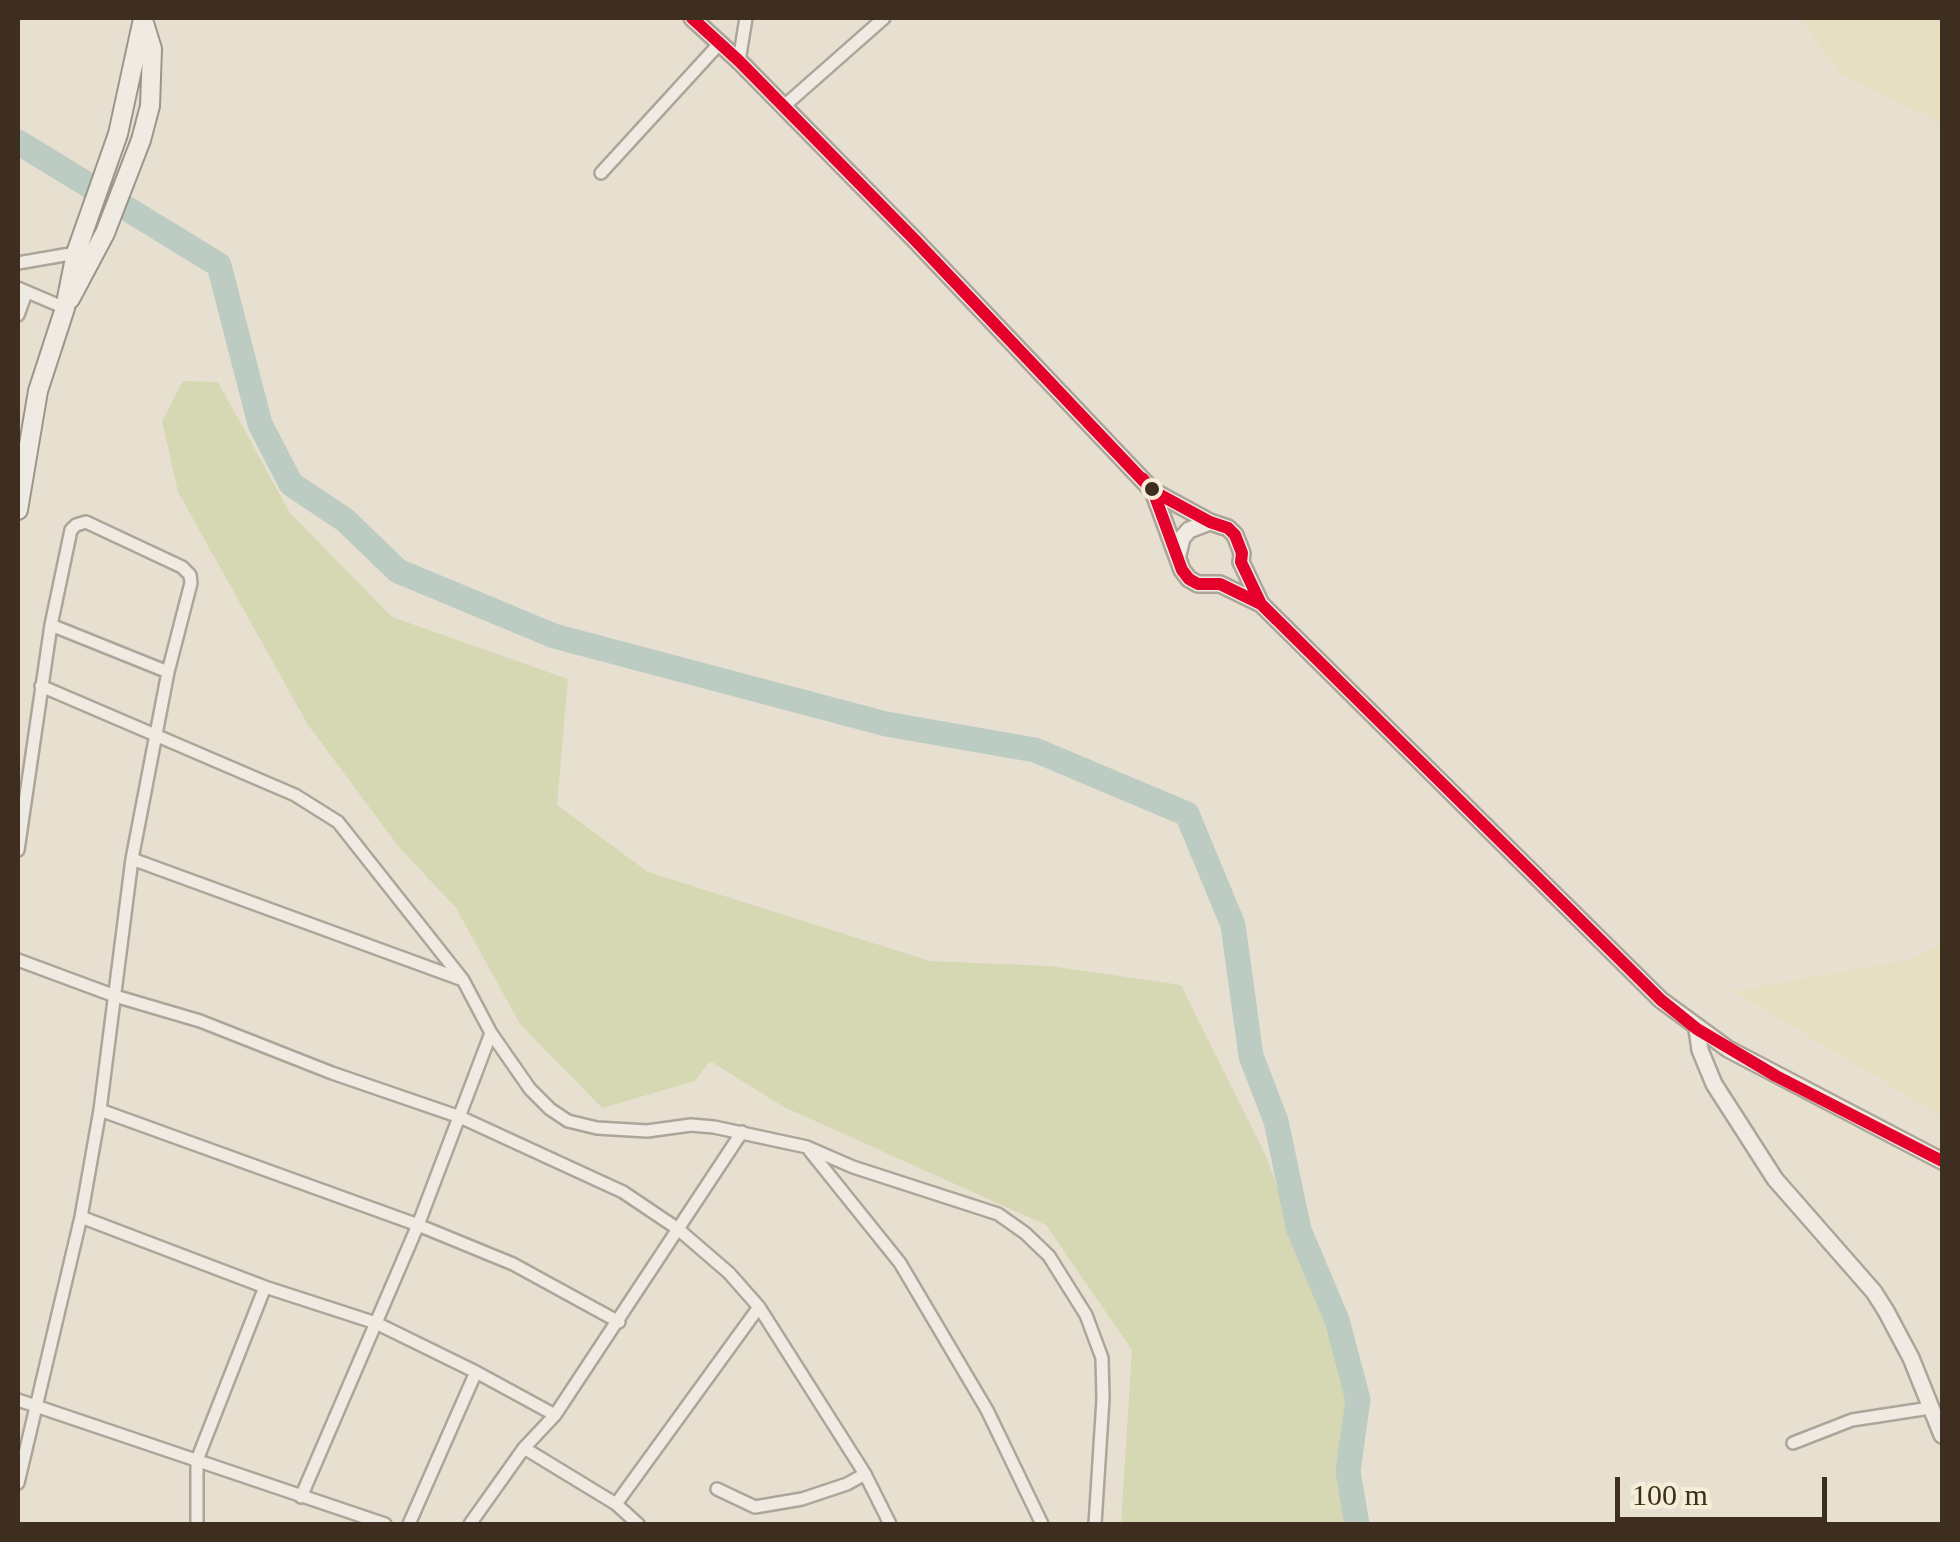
<!DOCTYPE html>
<html>
<head>
<meta charset="utf-8">
<style>
	body { margin:0 }
	#map { position:relative; width:1960px; height:1542px; overflow:hidden; background:#e7e0d1; font-family:"Times New Roman",serif }
	canvas { display:block }
	.frame { position:absolute; inset:0; border:20px solid #3d2e20; pointer-events:none }
	.scale { position:absolute; left:1615px; top:1477px; width:212px; height:45px; box-sizing:border-box; border:5px solid #3d2e20; border-top:0; padding-left:12px; font-size:30px; line-height:35px; white-space:nowrap; color:#3d2e20; -webkit-text-stroke:8px #f7eed8; paint-order:stroke }
</style>
</head>
<body>
<div id="map">
<canvas width="1960" height="1542"></canvas>
<div class="frame"></div>
<div class="scale">100 m</div>
</div>
<script>
const context = document.querySelector('canvas').getContext('2d');
context.lineJoin = 'round';
function paint(path, color) {
  context.fillStyle = color;
  context.fill(path, 'evenodd');
}
function shape(rows) {
  const path = new Path2D();
  for (const r of rows) {
    path.moveTo(r[0], r[1]);
    for (let i = 2; i < r.length; i += 2) path.lineTo(r[i], r[i + 1]);
  }
  return path;
}
function stroke(path, color, width, dash) {
  context.strokeStyle = color;
  context.lineWidth = width;
  context.lineCap = dash ? 'butt' : 'round';
  context.setLineDash(dash || []);
  context.stroke(path);
}
const farmland = shape([
	[1800,18,1942,18,1942,123,1841,75],
	[1942,944,1942,1117,1734,991,1912,959]
]);
const green = shape([
	[183,381,218,382,290,513,392,617,568,679,557,805,648,872,930,961,1051,966,1181,985,1267,1158,1349,1389,1368,1524,1121,1524,1132,1350,1046,1225,784,1107,710,1061,695,1081,602,1108,520,1024,456,908,399,847,308,725,178,492,162,421]
]);
const river = shape([
	[18,142,219,265,260,424,291,484,345,520,398,571,554,636,886,724,1035,750,1187,814,1233,925,1251,1056,1276,1121,1299,1230,1337,1320,1358,1400,1348,1471,1357,1524]
]);
const minor = shape([
	[739,61,746,18],
	[783,107,884,18],
	[601,173,720,43],
	[18,263,76,253],
	[18,288,65,308],
	[18,315,26,293],
	[51,625,168,672],
	[41,686,295,795,338,822,463,980,491,1033,530,1089,550,1109,568,1121,597,1128,647,1131,691,1125,714,1127,807,1147,853,1167,998,1214,1025,1233,1049,1256,1086,1315,1102,1358,1103,1399,1095,1524],
	[18,850,51,625,71,530,76,525,86,522,182,567,190,575,191,583,168,672,132,859,100,1110,81,1217,18,1483],
	[132,859,463,980],
	[18,960,115,996,200,1021,332,1073,460,1117,623,1192,678,1229,729,1273,759,1307,865,1474,890,1524],
	[100,1110,418,1225,513,1264,619,1322],
	[810,1151,900,1263,987,1410,1042,1524],
	[81,1217,265,1287,376,1323,476,1372,555,1415],
	[18,1400,385,1524],
	[1793,1443,1852,1420,1930,1408],
	[524,1448,616,1504,638,1524],
	[717,1489,755,1507,802,1499,847,1484,865,1474],
	[301,1497,418,1225,491,1033],
	[616,1504,759,1307],
	[197,1524,197,1460,265,1287],
	[409,1524,476,1372],
	[470,1524,524,1448,555,1415,742,1132]
]);
const tertiary = shape([
	[692,18,739,61,914,239,1153,491,1182,570,1189,579,1198,584,1220,584,1261,604],
	[1153,491,1210,522,1228,528,1235,535,1242,553,1241,562,1261,604,1661,1000,1728,1049,1942,1161],
	[1178,555,1182,538,1189,530,1210,522],
	[1697,1029,1700,1050,1714,1084,1775,1179,1874,1292,1886,1311,1911,1358,1942,1435]
]);
const secondary = shape([
	[70,299,105,233,141,140,150,106,152,49,144,23],
	[18,510,38,391,65,308,76,253,118,134,143,19]
]);
const bus1 = shape([
	[692,18,739,61,914,239,1153,491,1182,570,1189,579,1198,584,1220,584,1261,604,1661,1000,1697,1029,1776,1076,1942,1161],
	[1142,478,1153,491,1210,522,1228,528,1235,535,1242,553,1241,562,1261,604,1277,620]
]);
const markers = [
	[1152,489,9,"#3d2e20"]
];
paint(farmland, '#e6dfc2');
paint(green, '#d6d7b3');
stroke(river, '#bcccc2', 25);
stroke(minor, '#ada599', 16);
stroke(tertiary, '#ada599', 20);
stroke(secondary, '#9c958a', 22);
stroke(minor, '#efebe3', 11);
stroke(tertiary, '#efebe3', 15);
stroke(secondary, '#efebe3', 18);
stroke(bus1, '#e4002b', 12);
for (const [x, y, r, color] of markers) {
  const dot = new Path2D();
  dot.arc(x, y, r, 0, 2 * Math.PI);
  context.fillStyle = color;
  context.fill(dot);
  stroke(dot, '#f7eed8', 4);
}
</script>
</body>
</html>
